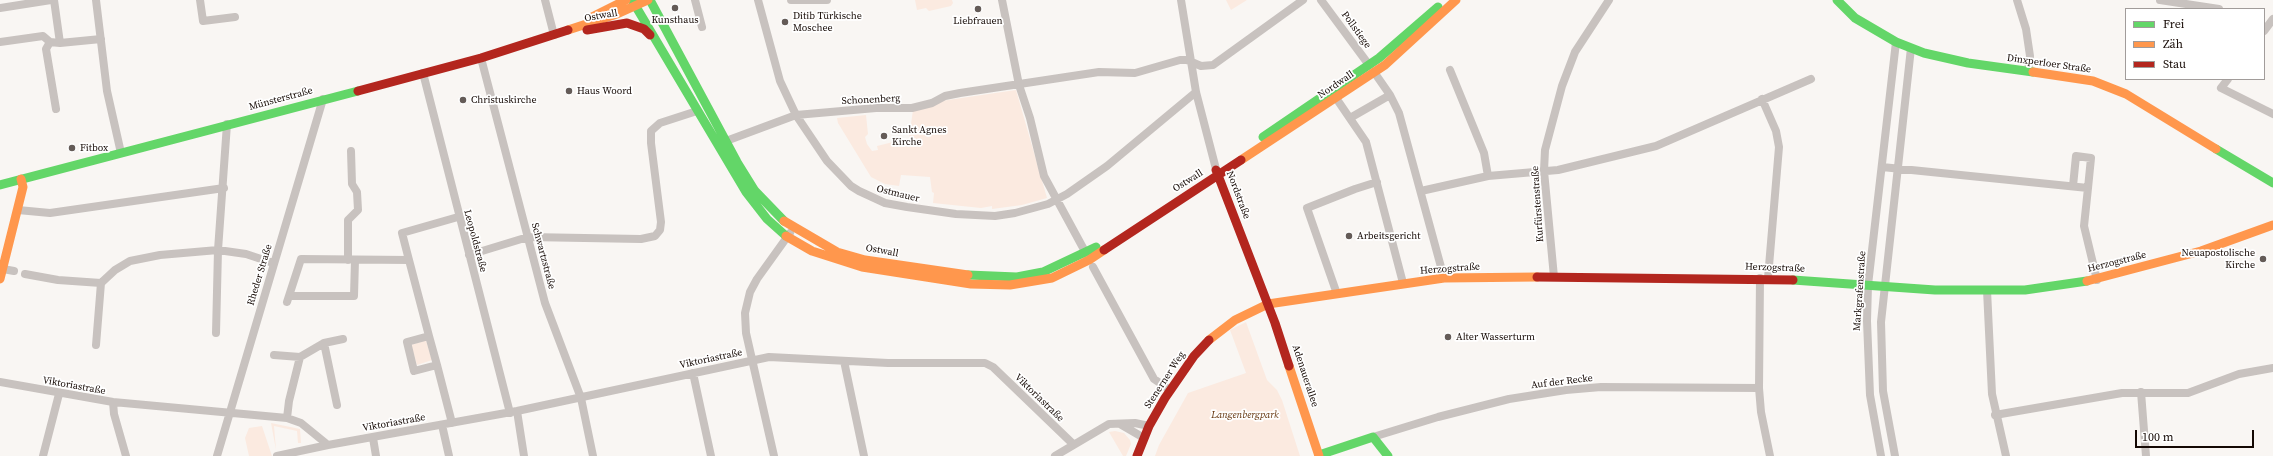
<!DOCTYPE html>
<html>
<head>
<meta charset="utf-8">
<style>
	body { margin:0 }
	#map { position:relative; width:2273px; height:456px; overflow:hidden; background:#f9f6f3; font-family:"Source Serif 4",serif }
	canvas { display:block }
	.legend { position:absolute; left:2125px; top:8px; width:140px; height:72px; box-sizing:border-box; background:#fff; border:1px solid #a19c9a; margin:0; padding:5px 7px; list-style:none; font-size:12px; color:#140803 }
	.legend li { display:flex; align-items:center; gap:8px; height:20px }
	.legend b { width:20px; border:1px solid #a19c9a }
	.scale { position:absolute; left:2135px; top:430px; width:119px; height:18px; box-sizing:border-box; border:2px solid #140803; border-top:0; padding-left:5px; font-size:12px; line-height:14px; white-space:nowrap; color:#140803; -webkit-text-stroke:3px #fff; paint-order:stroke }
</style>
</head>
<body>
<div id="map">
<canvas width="2273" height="456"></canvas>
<ul class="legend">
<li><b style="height:5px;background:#63d668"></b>Frei</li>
<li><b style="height:5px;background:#ff974d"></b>Zäh</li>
<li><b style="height:5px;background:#b3261e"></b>Stau</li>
</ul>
<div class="scale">100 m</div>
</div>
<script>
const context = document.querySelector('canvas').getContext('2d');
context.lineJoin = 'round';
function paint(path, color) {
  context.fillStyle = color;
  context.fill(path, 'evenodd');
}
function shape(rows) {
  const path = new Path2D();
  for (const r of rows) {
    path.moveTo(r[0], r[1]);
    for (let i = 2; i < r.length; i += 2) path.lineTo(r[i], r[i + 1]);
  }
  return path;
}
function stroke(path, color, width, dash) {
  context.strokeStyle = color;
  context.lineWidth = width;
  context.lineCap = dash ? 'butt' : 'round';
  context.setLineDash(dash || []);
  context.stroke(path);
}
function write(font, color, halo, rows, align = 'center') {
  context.font = font + ' "Source Serif 4",serif';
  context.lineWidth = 3.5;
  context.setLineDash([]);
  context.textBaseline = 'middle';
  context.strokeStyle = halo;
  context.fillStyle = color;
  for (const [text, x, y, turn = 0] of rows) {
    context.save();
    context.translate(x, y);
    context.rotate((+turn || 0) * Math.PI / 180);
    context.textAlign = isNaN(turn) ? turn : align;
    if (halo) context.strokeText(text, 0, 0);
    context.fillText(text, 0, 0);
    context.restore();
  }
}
const green = shape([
	[915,0,952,0,953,3,951,6,929,11,926,8,917,10],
	[1226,0,1247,0,1231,10],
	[1016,90,1047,198,1022,205,992,209,992,206,981,208,933,203,934,193,932,192,930,177,901,175,899,186,885,184,871,177,838,123,837,118,866,115,868,134,865,137,867,144,872,151,878,150,877,146,909,138,913,110,941,101],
	[1246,322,1267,380,1277,390,1282,400,1300,456,1155,456,1159,445,1188,393,1246,373,1230,330],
	[426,340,432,360,417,365,411,345],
	[271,423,300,429,301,443,298,443,297,431,274,426,276,450],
	[262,426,272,456,249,456,245,438,249,428],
	[1115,431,1124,433,1130,440,1131,444,1126,456,1123,456,1109,432]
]);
const street = shape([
	[54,0,60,43],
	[96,0,107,91,121,153],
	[200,0,203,21,235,17],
	[545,0,554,35],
	[695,0,702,27],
	[758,0,780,81,796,115,827,161,851,186,859,191,885,203,907,207,956,214,995,216,1015,213,1048,204,1067,194,1107,166,1196,92],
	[791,0,827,0],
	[1002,0,1019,85,1030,118,1044,176,1088,257],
	[1181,0,1196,92,1216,169],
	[1321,0,1369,65],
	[2017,0,2026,29,2030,56,2028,71],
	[2160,0,2219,9],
	[0,8,51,0],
	[2264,31,2273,19],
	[0,42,43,36,50,42,46,49,56,109],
	[50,42,60,43,101,39],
	[481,58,545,303,581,398,593,456],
	[1450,70,1484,153,1488,176],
	[1374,72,1390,95,1399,113,1444,278],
	[423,73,510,413],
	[2228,79,2221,88,2273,114],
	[1336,98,1366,142,1403,283],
	[1762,99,1776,131,1779,147,1768,278],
	[1350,118,1390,95],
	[726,141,796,115,876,108,912,108,932,103,945,96,960,93,1099,72,1135,73,1180,60,1187,60,1201,66,1213,65,1303,0],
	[1882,167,2088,188,2084,226,2097,280],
	[2073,186,2076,156,2091,158,2088,188],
	[1421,191,1488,176,1558,170,1656,146,1811,79],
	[18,210,50,213,224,188],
	[469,255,528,237,641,239,655,236,660,230,661,222,651,143,651,131,660,123,697,111],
	[348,260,348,220,358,210,357,192,352,184,351,151],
	[1093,267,1154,379,1170,390],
	[3,269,14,271],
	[25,274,58,280,101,283,115,270,130,261,160,255,218,250,246,254,273,263],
	[1554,277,1544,171,1545,150,1562,86,1575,52,1609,0],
	[1760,278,1759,388,1761,412,1770,456],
	[1987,290,1992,394,2006,456],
	[1337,294,1307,208,1355,189,1377,182],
	[289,296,354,296,355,260],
	[287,302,301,259,409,260],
	[216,333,218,250,227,124],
	[429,336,407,342,414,371,437,365,429,336,409,260,402,233,458,217],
	[324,343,337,405],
	[96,345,101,283],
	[274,355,300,357,324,343,343,339],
	[844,361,864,456],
	[437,365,452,423],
	[693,373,711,456],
	[0,382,113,402,287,418,301,423,328,445,517,411,769,357,888,363,985,363,993,367,1073,444],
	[2141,392,2146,456],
	[113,402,114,414,126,456],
	[517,411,524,456],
	[1995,415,2122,393,2188,393,2239,374,2273,368],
	[287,418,289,401,300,357],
	[1120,424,1144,438],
	[442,425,449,456],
	[1373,437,1438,417,1509,399,1566,390,1601,387,1759,388],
	[373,438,376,456],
	[43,456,59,394],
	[217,456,323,99],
	[277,456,328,445],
	[774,456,746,333,745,313,750,292,757,279,790,233],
	[1055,456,1109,424,1135,423,1149,426],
	[1881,456,1870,395,1867,321,1868,285,1896,42],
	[1895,456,1883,391,1881,322,1911,48]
]);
const fast = shape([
	[632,0,746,192,767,219,786,236],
	[650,0,737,162,755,191,784,221],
	[1837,0,1855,18,1896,42,1924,53,1968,63,2033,72],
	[1263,137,1379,58,1438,7],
	[2216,149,2273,183],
	[0,185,358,91],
	[968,275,1017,277,1043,272,1096,247],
	[1793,280,1935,290,2025,290,2087,281],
	[1319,455,1373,437,1388,456]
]);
const slow = shape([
	[592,17,626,0],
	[568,30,617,14,648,0],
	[2033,72,2093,81,2126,94,2216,149],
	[1241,160,1385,65,1456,0],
	[784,221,837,252,865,260,968,275],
	[786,236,812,251,862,267,971,284,1010,285,1052,278,1089,260,1104,250],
	[0,279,23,187,21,179],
	[2087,281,2201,251,2273,225],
	[1209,340,1235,320,1268,304,1444,278,1537,277],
	[1289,366,1319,456]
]);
const jam = shape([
	[587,30,627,23,644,29,650,35],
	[358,91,481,58,568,30],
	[1216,170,1275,323,1289,366],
	[1104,250,1241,160],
	[1537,277,1793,280],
	[1137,456,1149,426,1165,398,1194,356,1209,340]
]);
const markers = [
	[675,8,4,"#645b57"],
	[978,9,4,"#645b57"],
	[785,22,4,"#645b57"],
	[569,91,4,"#645b57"],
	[463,100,4,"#645b57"],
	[884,136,4,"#645b57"],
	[72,148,4,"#645b57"],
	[1349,236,4,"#645b57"],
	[2263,259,4,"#645b57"],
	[1448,337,4,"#645b57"]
];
const streetNames = [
	["Ostwall",601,16,-10],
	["Pollstiege",1356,30,54],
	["Dinxperloer Straße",2049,64,8],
	["Nordwall",1336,85,-34],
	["Münsterstraße",281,99,-15],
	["Schonenberg",871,100,-3],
	["Ostwall",1188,181,-32],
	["Ostmauer",898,194,14],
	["Nordstraße",1238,195,69],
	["Kurfürstenstraße",1538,204,-94],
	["Leopoldstraße",475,241,75],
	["Ostwall",882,251,10],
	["Schwartzstraße",543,256,75],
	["Herzogstraße",2117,262,-14],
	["Herzogstraße",1775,268,2],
	["Herzogstraße",1450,269,-4],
	["Rheder Straße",260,275,-73],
	["Markgrafenstraße",1860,291,-86],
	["Viktoriastraße",711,359,-12],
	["Adenauerallee",1305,376,72],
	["Stenerner Weg",1165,380,-57],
	["Auf der Recke",1562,382,-7],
	["Viktoriastraße",74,386,10],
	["Viktoriastraße",1039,398,44],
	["Viktoriastraße",394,423,-10]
];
const poiNames = [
	["Ditib Türkische",793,16],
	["Moschee",793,28],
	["Kunsthaus",675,20,"center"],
	["Liebfrauen",978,21,"center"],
	["Haus Woord",577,91],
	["Christuskirche",471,100],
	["Sankt Agnes",892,130],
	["Kirche",892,142],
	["Fitbox",80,148],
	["Arbeitsgericht",1357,236],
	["Neuapostolische",2255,253,"right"],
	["Kirche",2255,265,"right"],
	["Alter Wasserturm",1456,337]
];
const parkNames = [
	["Langenbergpark",1245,415]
];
paint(green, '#fbeae0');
stroke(street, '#c8c2bf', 8);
stroke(fast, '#63d668', 9);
stroke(slow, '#ff974d', 9);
stroke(jam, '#b3261e', 9);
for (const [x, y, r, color] of markers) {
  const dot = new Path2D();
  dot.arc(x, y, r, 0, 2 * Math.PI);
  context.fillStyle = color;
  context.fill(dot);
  stroke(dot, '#fff', 1.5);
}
write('10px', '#140803', '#fff', streetNames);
write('10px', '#140803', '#fff', poiNames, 'left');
write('italic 10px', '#623109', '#fff', parkNames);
</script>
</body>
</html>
